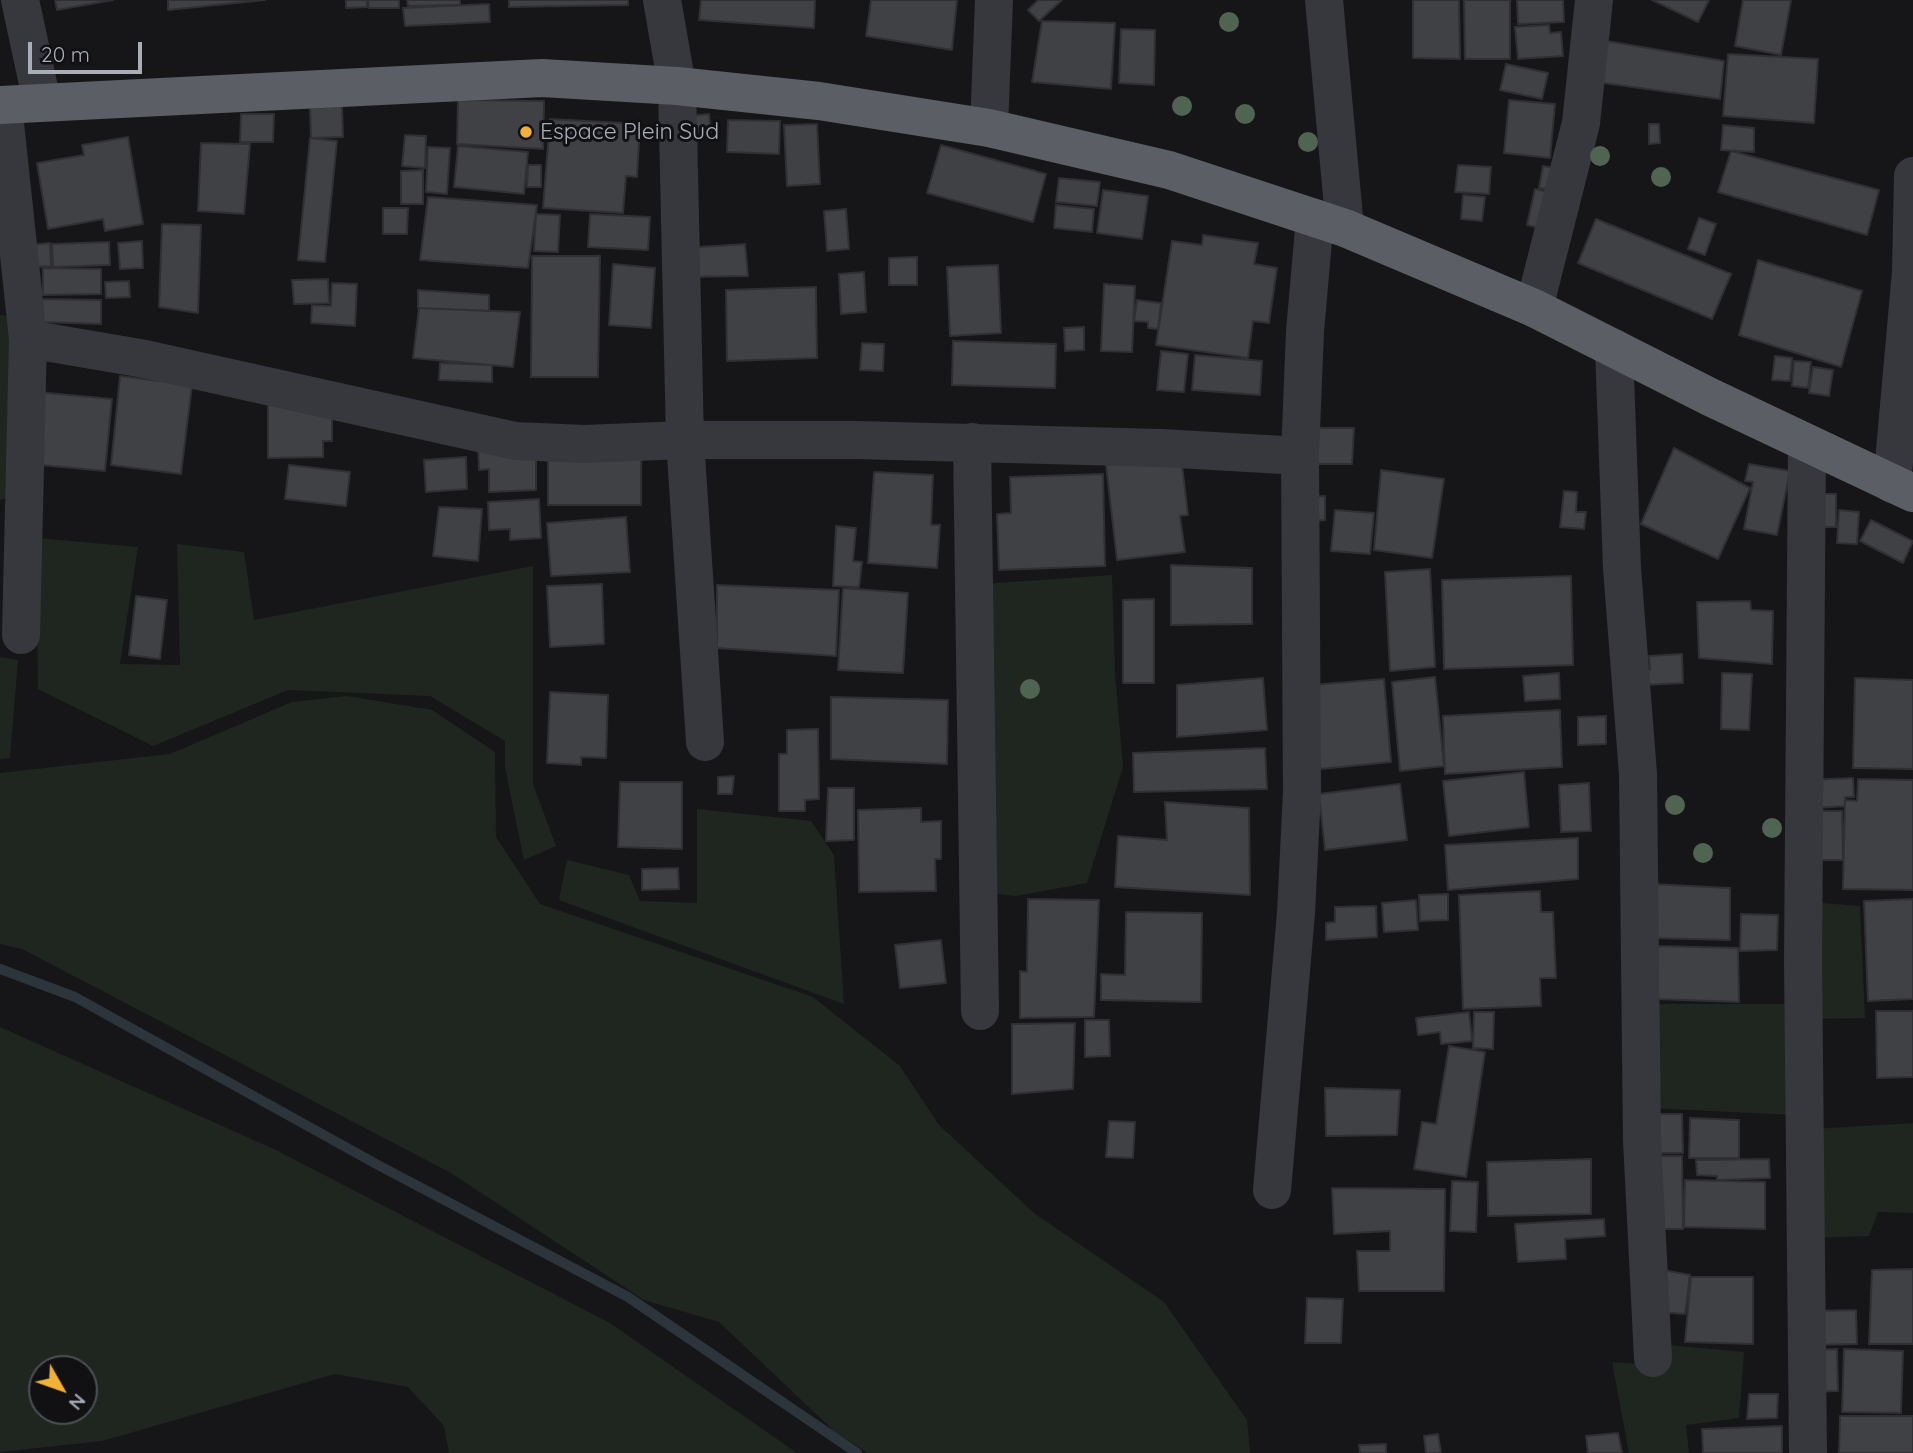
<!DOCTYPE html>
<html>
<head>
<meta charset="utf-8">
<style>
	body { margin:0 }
	#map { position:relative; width:1913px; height:1453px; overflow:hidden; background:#161618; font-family:Quicksand,sans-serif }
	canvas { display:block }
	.north { position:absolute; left:28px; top:1355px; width:70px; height:70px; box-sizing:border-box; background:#111113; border:2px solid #4d4f55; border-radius:50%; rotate:130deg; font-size:19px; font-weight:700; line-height:28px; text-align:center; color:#a8adb8 }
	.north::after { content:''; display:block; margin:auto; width:24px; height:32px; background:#f2b134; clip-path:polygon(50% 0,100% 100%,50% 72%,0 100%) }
	.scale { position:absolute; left:28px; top:42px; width:114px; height:32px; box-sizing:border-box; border:4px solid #a8adb8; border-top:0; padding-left:9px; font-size:21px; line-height:24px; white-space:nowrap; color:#a8adb8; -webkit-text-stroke:5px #111113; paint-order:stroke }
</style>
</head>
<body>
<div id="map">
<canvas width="1913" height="1453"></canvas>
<div class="north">N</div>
<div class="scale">20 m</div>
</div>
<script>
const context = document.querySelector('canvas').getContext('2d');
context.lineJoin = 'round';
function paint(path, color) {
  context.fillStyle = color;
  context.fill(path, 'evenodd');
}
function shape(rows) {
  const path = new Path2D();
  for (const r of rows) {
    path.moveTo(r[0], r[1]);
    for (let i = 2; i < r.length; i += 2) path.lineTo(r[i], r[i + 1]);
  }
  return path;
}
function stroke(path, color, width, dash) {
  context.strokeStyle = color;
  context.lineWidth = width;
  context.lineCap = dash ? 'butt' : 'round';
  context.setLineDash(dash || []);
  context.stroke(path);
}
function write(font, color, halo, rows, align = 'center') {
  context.font = font + ' Quicksand,sans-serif';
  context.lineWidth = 6;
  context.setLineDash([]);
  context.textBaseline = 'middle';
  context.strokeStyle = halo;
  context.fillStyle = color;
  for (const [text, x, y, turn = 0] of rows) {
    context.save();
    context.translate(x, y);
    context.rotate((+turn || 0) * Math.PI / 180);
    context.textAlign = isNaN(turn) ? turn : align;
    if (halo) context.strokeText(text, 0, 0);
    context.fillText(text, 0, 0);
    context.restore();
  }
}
const green = shape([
	[0,315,13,317,9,497,0,500],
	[36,538,138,547,120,664,180,665,177,544,244,552,254,620,533,566,533,784,556,846,524,860,505,768,505,741,430,696,288,690,153,746,38,689],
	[1112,575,1115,673,1123,767,1087,883,1016,896,988,893,983,584],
	[0,657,18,660,10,758,0,759],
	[347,696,432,710,495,752,496,837,540,904,813,997,900,1066,939,1125,1034,1213,1164,1302,1247,1420,1250,1453,868,1453,835,1432,719,1322,644,1300,451,1173,22,949,0,944,0,773,170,754,292,702],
	[697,809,811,821,834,855,844,1004,559,900,567,860,629,875,640,901,697,903],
	[1810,902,1860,906,1865,1018,1810,1019],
	[1649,1004,1795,1004,1795,1115,1649,1108],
	[0,1027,276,1150,610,1323,797,1453,449,1453,444,1426,408,1387,335,1374,102,1441,0,1452],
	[42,1369,84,1369,84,1411,42,1411],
	[1913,1123,1913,1213,1878,1212,1869,1236,1813,1238,1813,1129],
	[1668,1345,1744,1352,1739,1418,1686,1425,1689,1453,1629,1453,1612,1362,1669,1366]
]);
const stream = shape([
	[0,969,75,997,378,1165,628,1297,857,1453]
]);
const building = shape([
	[55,0,113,0,57,10,55,0],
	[168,0,265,0,168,10,168,0],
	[346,0,367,0,367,7,346,8,346,0],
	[368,0,399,0,399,8,369,8,368,0],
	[407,0,460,0,460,5,408,6,407,0],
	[509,0,628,0,628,5,509,7,509,0],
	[701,0,815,0,814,28,699,20,701,0],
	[871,0,957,0,952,50,866,36,871,0],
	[1038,0,1062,0,1039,21,1028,10,1038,0],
	[1413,0,1459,0,1460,59,1413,58,1413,0],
	[1464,0,1510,0,1510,59,1465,59,1464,0],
	[1517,0,1563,0,1564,22,1518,24,1517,0],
	[1652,0,1709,0,1698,22,1652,0],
	[1743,0,1791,0,1781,55,1735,46,1743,0],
	[489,4,490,22,405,26,403,8,489,4],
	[1042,21,1115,23,1111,89,1032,82,1042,21],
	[1549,25,1550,33,1561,32,1563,56,1518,59,1515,27,1549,25],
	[1121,29,1155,30,1154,85,1119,83,1121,29],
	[1601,40,1724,61,1720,99,1596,82,1601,40],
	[1728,54,1818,59,1814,123,1723,116,1728,54],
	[1506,64,1548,73,1542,99,1500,90,1506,64],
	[458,100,544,101,543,149,457,144,458,100],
	[1509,100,1555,104,1550,158,1504,153,1509,100],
	[342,106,343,137,311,138,310,108,342,106],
	[241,114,274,114,273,142,240,142,241,114],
	[709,114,711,132,690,134,688,116,709,114],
	[550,119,640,124,637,177,626,176,623,213,543,208,550,119],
	[728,120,780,121,779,154,727,152,728,120],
	[817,124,820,184,787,186,784,125,817,124],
	[1649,124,1659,124,1660,143,1649,144,1649,124],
	[1723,125,1754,128,1754,152,1721,150,1723,125],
	[405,135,426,136,425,168,402,166,405,135],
	[128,137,143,224,105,231,103,219,48,229,37,163,84,155,82,145,128,137],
	[310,138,337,141,325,262,298,260,310,138],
	[201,143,250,144,244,214,198,211,201,143],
	[941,145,1046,174,1033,222,927,193,941,145],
	[458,146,528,152,524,194,454,187,458,146],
	[428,147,450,148,447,194,426,192,428,147],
	[1731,151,1879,190,1867,235,1718,192,1731,151],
	[528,165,541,165,541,187,527,187,528,165],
	[1458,165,1491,167,1489,194,1455,192,1458,165],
	[1543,166,1566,170,1562,191,1539,188,1543,166],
	[423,170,423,204,401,204,401,171,423,170],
	[1059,178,1100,182,1097,206,1056,202,1059,178],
	[1535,189,1560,195,1552,231,1527,225,1535,189],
	[1103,190,1148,196,1142,239,1097,233,1103,190],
	[1463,195,1485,197,1482,221,1461,219,1463,195],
	[428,197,537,205,528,268,420,260,428,197],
	[1056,205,1094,209,1092,232,1054,228,1056,205],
	[383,208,408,208,407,234,383,234,383,208],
	[846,209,849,249,827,251,824,211,846,209],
	[536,214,560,215,558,252,534,251,536,214],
	[590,214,650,217,648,250,588,247,590,214],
	[1699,218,1716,224,1705,255,1688,249,1699,218],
	[1596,219,1731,274,1712,319,1578,263,1596,219],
	[162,224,201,225,198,313,159,307,162,224],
	[1203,235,1258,243,1254,264,1277,268,1269,323,1253,321,1248,358,1156,345,1172,241,1202,245,1203,235],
	[142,241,143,268,120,269,118,243,142,241],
	[109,242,110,265,53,267,52,244,109,242],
	[50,243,51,266,31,267,30,245,50,243],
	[745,244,748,276,685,277,684,248,745,244],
	[532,256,600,256,598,377,531,377,532,256],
	[917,257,917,285,889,285,889,258,917,257],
	[1758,260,1862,291,1841,367,1739,335,1758,260],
	[613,264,655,268,651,328,609,325,613,264],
	[998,265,1001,333,950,336,947,267,998,265],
	[43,268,101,269,101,294,43,295,43,268],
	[864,272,866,312,841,314,839,274,864,272],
	[328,279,329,303,294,304,292,280,328,279],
	[129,281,130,297,106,298,105,282,129,281],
	[332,283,357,284,355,326,311,323,312,305,331,306,332,283],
	[1104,284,1135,286,1132,352,1101,351,1104,284],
	[816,287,817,358,727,361,726,290,816,287],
	[418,290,489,295,489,311,418,308,418,290],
	[42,299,101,300,101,324,43,322,42,299],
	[1137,300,1161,303,1158,329,1148,328,1148,322,1134,321,1137,300],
	[419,308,520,312,513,367,413,358,419,308],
	[1084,327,1084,350,1065,351,1064,328,1084,327],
	[953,341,1056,344,1055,388,952,385,953,341],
	[862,343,884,344,883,371,860,370,862,343],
	[1161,351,1188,354,1184,392,1157,390,1161,351],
	[1195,355,1262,361,1260,395,1192,390,1195,355],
	[1775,356,1792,358,1790,381,1772,380,1775,356],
	[1794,361,1811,362,1808,388,1792,386,1794,361],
	[440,363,492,365,492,382,439,380,440,363],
	[1813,367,1833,370,1829,396,1809,393,1813,367],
	[120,376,192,385,181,474,111,465,120,376],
	[268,391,332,408,332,441,323,441,323,457,268,458,268,391],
	[37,392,112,399,105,471,31,464,37,392],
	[1310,428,1354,428,1352,464,1309,464,1310,428],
	[536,441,536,490,489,492,489,469,479,470,478,443,536,441],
	[1674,448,1750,488,1718,559,1641,524,1674,448],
	[641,449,641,505,548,505,548,450,641,449],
	[1181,456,1188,515,1180,516,1185,552,1117,560,1106,465,1181,456],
	[466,457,467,489,426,492,424,460,466,457],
	[1749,464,1790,471,1777,535,1744,529,1753,482,1745,481,1749,464],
	[289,465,350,472,346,506,285,499,289,465],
	[1381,470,1444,479,1432,558,1374,550,1381,470],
	[874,472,933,475,931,525,940,525,937,568,868,563,874,472],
	[1103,474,1105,566,999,570,997,514,1011,513,1010,477,1103,474],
	[1564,491,1577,492,1576,512,1586,512,1584,529,1560,527,1564,491],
	[1810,494,1836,494,1836,527,1810,527,1810,494],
	[1325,496,1325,520,1305,521,1304,497,1325,496],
	[539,499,541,538,510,540,510,529,489,530,488,502,539,499],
	[439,507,482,509,478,561,433,556,439,507],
	[1335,510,1374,513,1370,554,1331,551,1335,510],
	[1839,510,1859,512,1857,544,1837,543,1839,510],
	[626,517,630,572,551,576,547,523,626,517],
	[1871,520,1913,541,1903,563,1860,541,1871,520],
	[836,526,856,528,853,561,862,562,859,587,833,586,836,526],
	[1171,565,1252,568,1252,624,1171,625,1171,565],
	[1430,569,1435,667,1390,671,1385,572,1430,569],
	[1571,576,1573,665,1444,669,1442,580,1571,576],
	[602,584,604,644,550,647,547,586,602,584],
	[717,585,839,590,836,656,717,648,717,585],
	[843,588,908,593,903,673,838,670,843,588],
	[136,596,167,600,160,659,129,655,136,596],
	[1154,599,1154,683,1123,683,1123,600,1154,599],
	[1750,601,1751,610,1773,611,1772,664,1699,658,1697,602,1750,601],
	[1682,654,1683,683,1643,685,1643,671,1650,670,1649,656,1682,654],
	[1559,673,1560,699,1525,701,1523,676,1559,673],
	[1722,673,1752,674,1749,730,1721,729,1722,673],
	[1435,677,1444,766,1400,771,1392,682,1435,677],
	[1263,678,1267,730,1177,737,1177,685,1263,678],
	[1855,678,1913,680,1913,769,1853,768,1855,678],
	[1384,679,1391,762,1320,769,1312,685,1384,679],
	[550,692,608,695,606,758,581,757,581,765,547,763,550,692],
	[831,697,948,700,947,764,831,759,831,697],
	[1560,710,1562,767,1445,774,1443,716,1560,710],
	[1606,716,1606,744,1578,745,1578,717,1606,716],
	[818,729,819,799,805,800,805,811,779,811,779,754,787,754,787,730,818,729],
	[1265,748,1267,789,1134,792,1133,753,1265,748],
	[1524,772,1529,827,1449,836,1443,781,1524,772],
	[734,776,732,794,718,794,718,777,734,776],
	[1853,778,1854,797,1845,797,1845,806,1816,808,1808,780,1853,778],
	[1858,779,1913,780,1913,890,1843,889,1845,800,1857,801,1858,779],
	[620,782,682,782,682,849,618,847,620,782],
	[1589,783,1591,831,1561,832,1559,785,1589,783],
	[1400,784,1407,840,1325,850,1319,794,1400,784],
	[828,788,854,788,854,840,826,841,828,788],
	[1165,802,1249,808,1250,895,1115,887,1118,836,1167,840,1165,802],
	[921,808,921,822,941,821,941,859,935,859,936,891,859,892,858,810,921,808],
	[1817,811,1842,811,1843,860,1817,860,1817,811],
	[1578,838,1578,879,1448,890,1445,845,1578,838],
	[678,868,679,889,642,890,642,869,678,868],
	[1652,884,1730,888,1730,940,1653,938,1652,884],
	[1540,891,1541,912,1553,912,1556,978,1540,978,1541,1006,1463,1009,1459,895,1540,891],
	[1448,894,1448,920,1420,921,1419,895,1448,894],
	[1028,899,1099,900,1094,1017,1020,1018,1020,971,1027,972,1028,899],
	[1913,899,1913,999,1868,1001,1864,901,1913,899],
	[1416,900,1418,930,1384,932,1382,903,1416,900],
	[1376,906,1377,937,1326,940,1326,923,1335,922,1335,907,1376,906],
	[1126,912,1202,913,1201,1002,1101,1000,1101,974,1125,975,1126,912],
	[1741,914,1778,915,1777,950,1740,951,1741,914],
	[941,940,946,983,900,988,895,945,941,940],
	[1656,946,1738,948,1739,1002,1656,999,1656,946],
	[1876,1011,1913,1011,1913,1077,1877,1078,1876,1011],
	[1469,1012,1472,1041,1441,1044,1440,1032,1418,1035,1416,1018,1469,1012],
	[1474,1012,1494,1012,1493,1049,1473,1048,1474,1012],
	[1085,1020,1109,1020,1110,1056,1085,1057,1085,1020],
	[1075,1023,1073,1089,1012,1094,1012,1024,1075,1023],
	[1449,1046,1485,1052,1466,1177,1414,1169,1422,1122,1436,1124,1449,1046],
	[1325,1088,1400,1090,1397,1135,1326,1136,1325,1088],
	[1652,1114,1682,1114,1683,1153,1652,1153,1652,1114],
	[1690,1118,1739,1120,1739,1158,1689,1158,1690,1118],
	[1109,1121,1135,1122,1133,1158,1106,1157,1109,1121],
	[1651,1156,1682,1156,1683,1229,1652,1229,1651,1156],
	[1591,1159,1591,1214,1488,1216,1487,1162,1591,1159],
	[1769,1159,1770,1178,1717,1180,1717,1176,1697,1175,1696,1160,1769,1159],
	[1685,1180,1765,1182,1765,1229,1684,1227,1685,1180],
	[1452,1181,1478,1182,1476,1232,1450,1231,1452,1181],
	[1332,1188,1445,1189,1444,1291,1359,1291,1357,1251,1390,1251,1390,1231,1334,1234,1332,1188],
	[1604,1219,1605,1236,1565,1239,1566,1259,1518,1262,1515,1224,1604,1219],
	[1913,1269,1913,1344,1869,1344,1872,1270,1913,1269],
	[1663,1270,1690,1275,1685,1314,1659,1312,1663,1270],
	[1691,1277,1753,1277,1753,1344,1685,1342,1691,1277],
	[1307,1298,1343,1299,1341,1343,1305,1343,1307,1298],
	[1856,1310,1857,1344,1814,1345,1812,1311,1856,1310],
	[1837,1349,1838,1391,1810,1392,1809,1350,1837,1349],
	[1844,1349,1903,1351,1901,1413,1842,1412,1844,1349],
	[1749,1394,1778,1394,1777,1418,1747,1419,1749,1394],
	[1840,1416,1913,1416,1913,1453,1839,1453,1840,1416],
	[1782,1426,1782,1453,1703,1453,1702,1429,1782,1426],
	[1618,1433,1622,1453,1588,1453,1586,1436,1618,1433],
	[1438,1434,1441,1453,1426,1453,1424,1436,1438,1434],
	[1386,1444,1386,1453,1360,1453,1359,1445,1386,1444]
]);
const minor = shape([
	[20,0,42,102],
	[662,0,677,86,685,440,705,742],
	[1324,0,1345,228],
	[3,105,28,339,21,635],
	[989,128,994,0],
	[1534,308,1581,123,1594,0],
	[28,339,145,359,515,441,584,444,685,440,856,440,1161,448,1300,456],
	[1614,348,1622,568,1638,774,1642,1140,1653,1358],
	[972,442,980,1011],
	[1807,444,1803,961,1808,1453],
	[1892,484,1911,272,1913,176],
	[1272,1190,1296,913,1302,792,1300,456,1305,331,1315,218]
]);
const trunk = shape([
	[0,105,542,78,677,86,819,101,989,128,1169,170,1345,228,1534,308,1710,397,1913,493]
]);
const trees = [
	[1229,22],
	[1182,106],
	[1245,114],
	[1308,142],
	[1600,156],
	[1661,177],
	[1030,689],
	[1675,805],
	[1772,828],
	[1703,853]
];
const markers = [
	[526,132,7,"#f2b134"]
];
const poiNames = [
	["Espace Plein Sud",540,132]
];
paint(green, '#1e261f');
stroke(stream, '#2c353c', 10);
paint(building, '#404145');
stroke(building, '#303034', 2);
stroke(minor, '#37383d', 38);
stroke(trunk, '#5b5e65', 38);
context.fillStyle = '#506452';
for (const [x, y] of trees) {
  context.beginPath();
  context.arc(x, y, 10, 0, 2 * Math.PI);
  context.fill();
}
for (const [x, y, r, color] of markers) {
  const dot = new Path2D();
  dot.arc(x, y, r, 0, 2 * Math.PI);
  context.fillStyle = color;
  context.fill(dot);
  stroke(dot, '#111113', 2.5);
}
write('23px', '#a8adb8', '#111113', poiNames, 'left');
</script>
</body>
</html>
